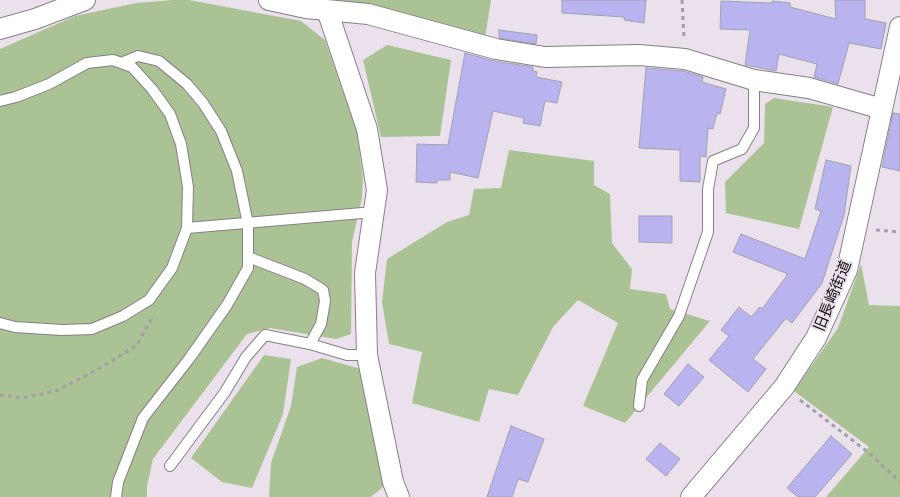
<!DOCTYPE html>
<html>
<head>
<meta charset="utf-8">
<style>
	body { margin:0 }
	canvas { display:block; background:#ebe1ec }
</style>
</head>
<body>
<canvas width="900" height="497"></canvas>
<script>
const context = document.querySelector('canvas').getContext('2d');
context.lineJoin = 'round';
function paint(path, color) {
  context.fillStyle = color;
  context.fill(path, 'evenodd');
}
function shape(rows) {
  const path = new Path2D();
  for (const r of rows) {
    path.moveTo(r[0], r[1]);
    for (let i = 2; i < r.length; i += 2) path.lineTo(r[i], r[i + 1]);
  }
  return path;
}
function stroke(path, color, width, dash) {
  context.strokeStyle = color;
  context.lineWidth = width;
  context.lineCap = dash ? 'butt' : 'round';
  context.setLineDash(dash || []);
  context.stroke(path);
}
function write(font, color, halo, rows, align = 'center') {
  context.font = font + ' "Open Sans","Noto Sans JP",sans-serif';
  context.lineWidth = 4;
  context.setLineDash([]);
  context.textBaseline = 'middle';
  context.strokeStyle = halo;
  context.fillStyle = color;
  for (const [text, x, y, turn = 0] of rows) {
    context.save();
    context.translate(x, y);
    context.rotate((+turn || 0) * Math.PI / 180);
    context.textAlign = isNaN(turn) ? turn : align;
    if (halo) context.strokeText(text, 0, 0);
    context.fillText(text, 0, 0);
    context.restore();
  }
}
const green = shape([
	[173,0,189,0,301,21,325,40,357,132,363,178,362,198,352,242,351,334,336,339,270,328,247,334,153,459,147,486,147,497,0,497,0,49,75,16,136,3],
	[319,0,491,0,485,38,372,4],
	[387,45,451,60,440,136,381,137,363,60],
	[774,98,833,107,799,229,726,213,725,182,764,143,765,104],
	[509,150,594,161,594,185,610,194,612,243,632,269,630,289,666,294,670,309,710,321,625,423,583,406,618,323,578,300,553,327,518,395,489,389,479,422,412,403,422,352,389,344,382,302,387,259,447,222,469,215,474,189,501,188],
	[861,264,869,305,900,306,900,497,826,497,869,447,794,391,838,328],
	[264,355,291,359,283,414,252,488,222,482,191,458],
	[322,358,361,369,365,398,383,468,383,487,371,497,269,497,271,463,291,406,297,367]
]);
const building = shape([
	[562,0,646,0,644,23,624,20,624,17,562,13,562,0],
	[835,0,865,0,865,19,886,23,881,49,849,43,838,84,814,77,817,64,779,54,776,71,745,65,750,30,720,29,721,1,772,3,772,1,790,3,790,7,836,19,835,0],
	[499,30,537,35,536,44,499,38,499,30],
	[465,53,494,61,533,67,533,71,537,72,536,77,562,82,557,103,545,101,540,126,523,123,524,118,493,111,478,178,450,172,450,180,437,180,437,183,416,182,417,144,448,145,465,53],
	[646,68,683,71,703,77,702,82,726,89,720,114,717,113,713,129,708,128,706,157,700,156,700,182,680,181,680,150,639,148,646,68],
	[893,113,900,114,900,171,882,167,893,113],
	[826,160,851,166,844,215,822,283,792,323,786,318,753,359,766,369,748,392,709,360,729,336,721,330,739,307,751,317,760,307,762,309,788,274,733,252,741,234,805,259,821,211,815,209,826,160],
	[639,216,672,216,672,243,639,242,639,216],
	[688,364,704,377,679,406,664,394,688,364],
	[511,426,544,439,528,482,518,479,512,497,487,497,511,426],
	[831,436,852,454,815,497,798,497,787,488,831,436],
	[660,443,680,459,666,476,646,459,660,443]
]);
const path = shape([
	[682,0,684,39],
	[876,230,900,232],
	[0,395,22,398,56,391,102,367,136,346,151,320,151,317],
	[800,400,869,453,900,482]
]);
const lane = shape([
	[0,101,16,97,49,84,87,63,113,60,132,67,152,89,170,114,181,144,188,187,187,228],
	[248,257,305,279,323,290,325,301,321,324,310,344],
	[0,323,15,327,62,330,92,329,123,316,149,300,172,268,187,228,374,212],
	[639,406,642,380,679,316,708,232,708,189,713,161,742,149,754,128,754,80],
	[170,466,225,392,246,357,265,335,310,344,347,355,367,355],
	[116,497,118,482,143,418,189,359,227,305,248,268,248,224,237,171,221,131,203,103,187,84,159,61,138,56,121,63]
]);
const street = shape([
	[269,0,306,8,368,14,496,49,545,57,639,55,685,59,754,80,809,88,882,109],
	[327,10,367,129,377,190,365,273,367,355,393,482,399,497],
	[0,29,35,19,85,0],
	[691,497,784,387,816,338,847,270,900,27]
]);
const streetNames = [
	["旧長崎街道",833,296,-68]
];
paint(green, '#abc394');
paint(building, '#b9b3ef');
stroke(building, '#a1a1ae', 1);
stroke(lane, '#877e88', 12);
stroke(street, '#877e88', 22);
stroke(path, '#a69ea6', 3, [4, 4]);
stroke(lane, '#fff', 10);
stroke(street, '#fff', 20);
write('15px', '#0f0b0f', '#ebe1ec', streetNames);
</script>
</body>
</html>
